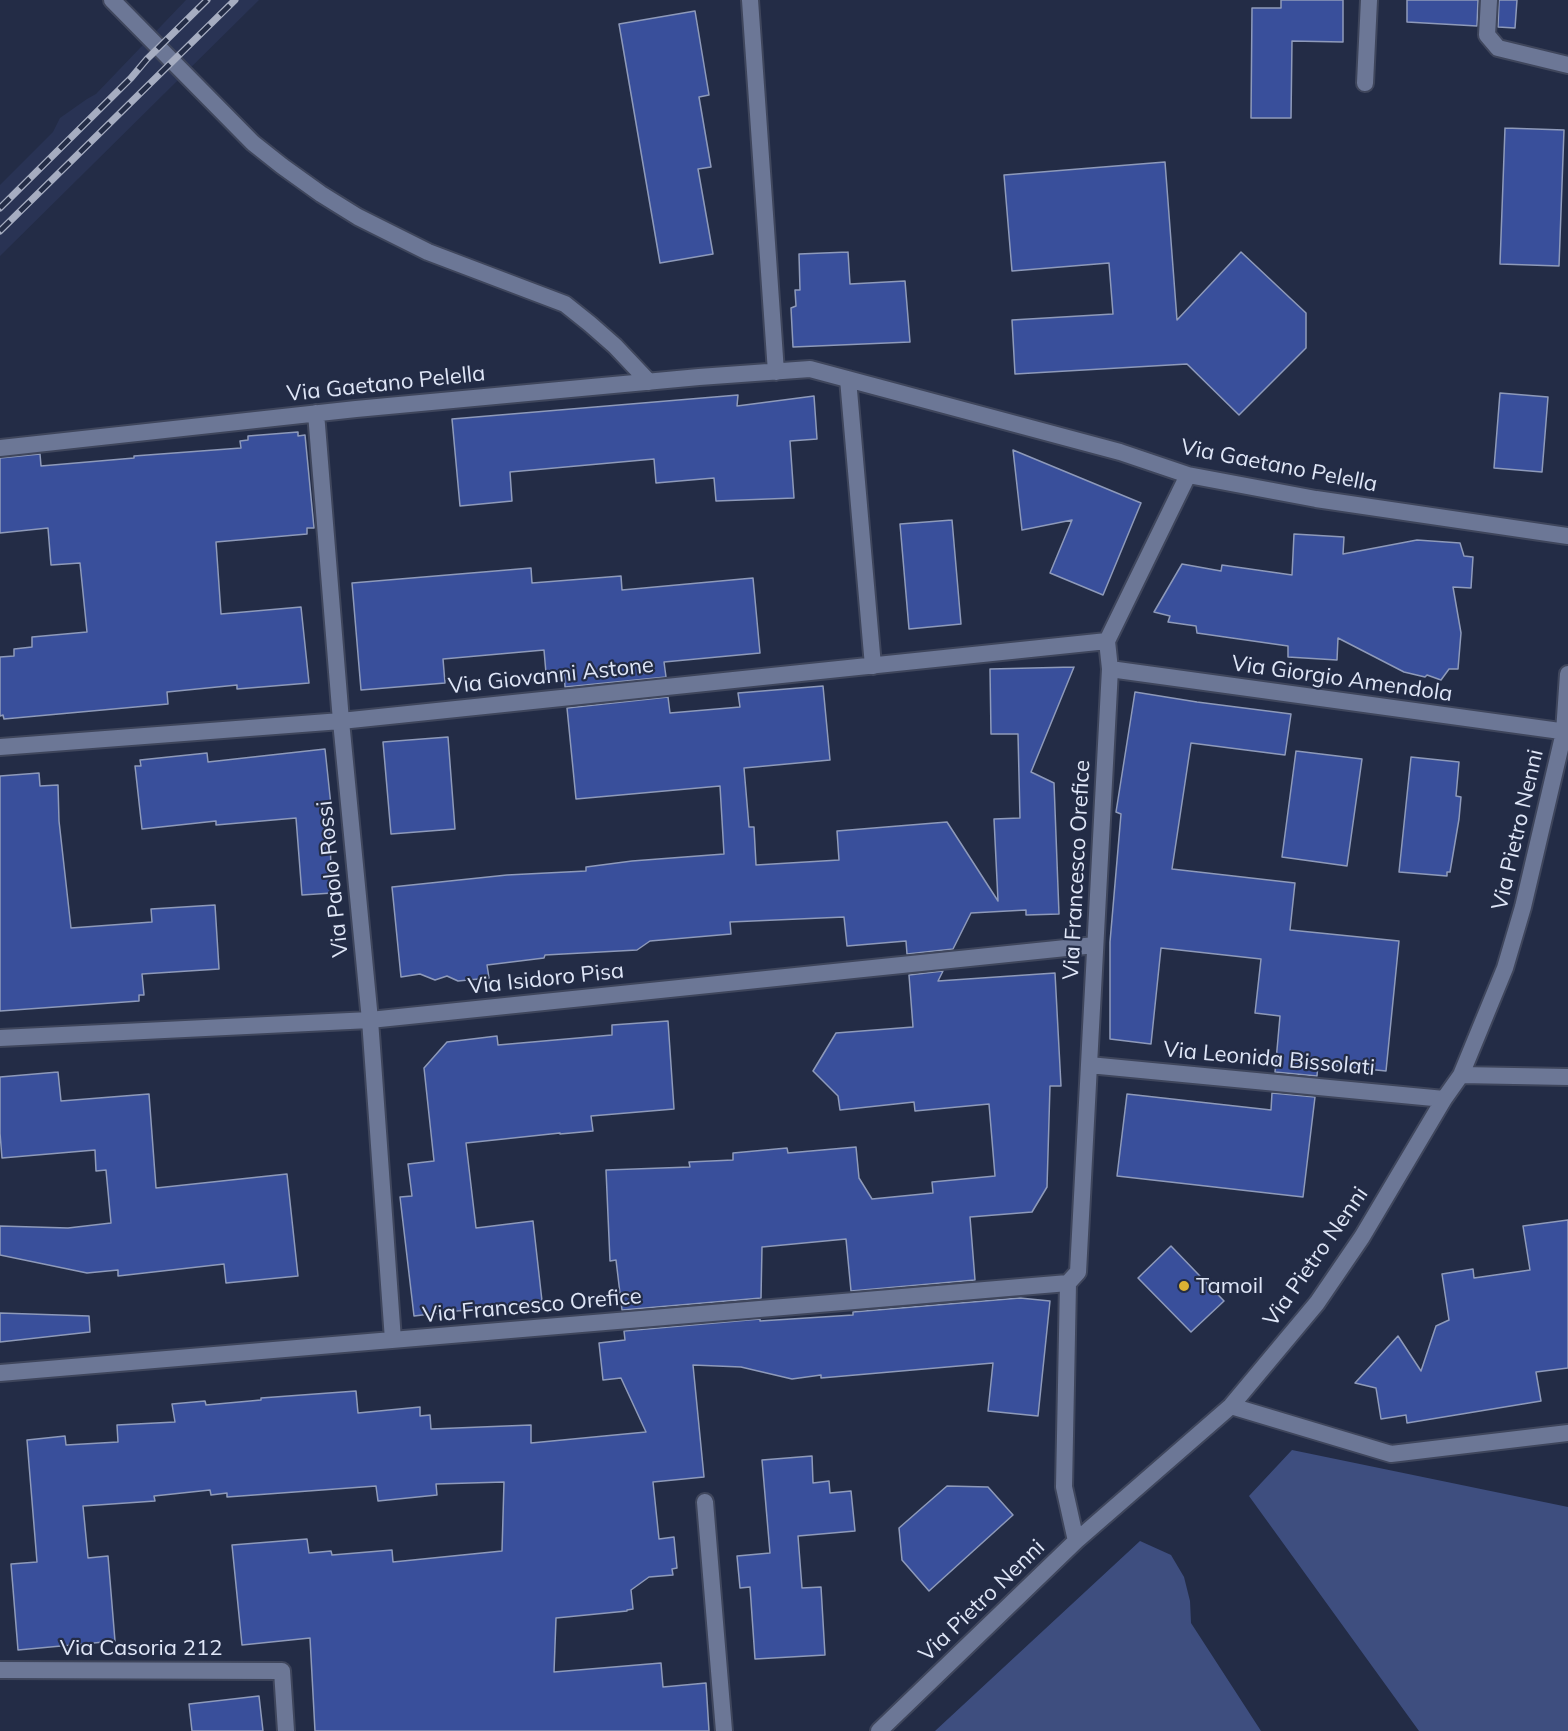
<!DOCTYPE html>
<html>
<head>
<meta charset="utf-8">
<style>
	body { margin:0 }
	canvas { display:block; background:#232c46 }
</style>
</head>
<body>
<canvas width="1568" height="1731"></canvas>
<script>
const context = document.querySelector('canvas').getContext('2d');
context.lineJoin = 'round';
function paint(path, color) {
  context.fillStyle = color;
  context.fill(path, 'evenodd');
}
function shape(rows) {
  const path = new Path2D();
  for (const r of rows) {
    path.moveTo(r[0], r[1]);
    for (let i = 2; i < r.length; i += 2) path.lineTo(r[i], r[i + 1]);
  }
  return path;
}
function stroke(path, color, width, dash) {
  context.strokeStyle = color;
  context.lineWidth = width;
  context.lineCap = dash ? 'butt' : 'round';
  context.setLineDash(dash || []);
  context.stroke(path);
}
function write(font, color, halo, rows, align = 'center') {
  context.font = font + ' Mulish,sans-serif';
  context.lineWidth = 4.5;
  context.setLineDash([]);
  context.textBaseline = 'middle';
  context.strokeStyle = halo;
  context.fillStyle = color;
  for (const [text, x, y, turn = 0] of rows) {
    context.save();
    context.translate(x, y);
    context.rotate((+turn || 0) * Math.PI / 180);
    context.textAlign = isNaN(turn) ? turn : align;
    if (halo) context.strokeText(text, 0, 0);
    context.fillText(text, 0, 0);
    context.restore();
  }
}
const built = shape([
	[186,0,259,0,0,256,0,185,53,132,60,118,87,99,96,94]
]);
const green = shape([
	[1292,1450,1568,1507,1568,1731,1419,1731,1249,1496],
	[1140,1541,1171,1555,1184,1577,1190,1601,1191,1623,1261,1731,935,1731]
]);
const building = shape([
	[1281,0,1343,0,1343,42,1292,41,1291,118,1251,118,1252,8,1281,8,1281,0],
	[1407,0,1478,0,1477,26,1407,22,1407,0],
	[1499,0,1517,0,1515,28,1498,27,1499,0],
	[695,11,709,95,699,97,711,167,698,169,713,254,660,263,619,24,695,11],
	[1505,128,1564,130,1559,266,1500,264,1505,128],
	[1165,162,1177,320,1241,252,1306,313,1306,348,1239,415,1187,364,1015,374,1012,320,1113,314,1109,263,1012,271,1004,175,1165,162],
	[848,252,850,284,905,281,910,342,793,347,791,308,796,306,795,290,800,290,799,254,848,252],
	[1500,393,1548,397,1542,472,1494,468,1500,393],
	[738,395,737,406,814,396,817,439,790,441,794,498,716,501,714,478,656,483,654,459,510,472,512,501,460,506,452,419,738,395],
	[298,432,298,436,305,435,314,528,307,528,307,534,216,542,221,614,301,607,309,683,237,689,237,685,167,692,168,704,4,719,3,715,0,716,0,657,14,656,14,649,32,647,32,637,87,632,80,563,51,565,48,528,0,533,0,458,40,454,41,466,134,458,134,456,241,448,240,441,248,440,248,436,298,432],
	[1013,450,1141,503,1103,595,1050,573,1072,520,1022,530,1013,450],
	[952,520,961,624,909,629,900,524,952,520],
	[1294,534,1344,537,1343,554,1417,540,1460,543,1464,556,1473,557,1471,588,1453,587,1461,633,1458,669,1449,669,1441,680,1427,675,1425,677,1404,672,1338,638,1337,660,1288,657,1288,646,1197,633,1196,626,1168,622,1170,616,1154,612,1182,564,1221,571,1222,565,1292,575,1294,534],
	[531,568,532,583,621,576,622,590,753,578,760,653,664,662,666,677,565,687,564,671,546,673,544,650,443,659,445,683,361,690,352,583,531,568],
	[1074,667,1031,772,1054,783,1059,914,1026,915,1026,910,971,913,953,949,907,954,906,941,847,946,844,917,730,922,731,934,650,941,637,950,545,955,544,958,487,965,489,978,458,981,447,976,435,980,420,974,401,977,392,887,507,875,586,871,586,867,632,861,724,854,720,786,576,799,567,708,668,697,670,713,740,707,738,693,823,686,830,760,744,768,749,827,754,827,756,865,839,860,837,831,947,822,998,901,994,819,1020,818,1018,734,991,734,990,669,1074,667],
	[1135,692,1197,702,1291,714,1285,755,1191,743,1172,869,1295,883,1290,930,1399,941,1386,1071,1318,1064,1317,1076,1275,1072,1280,1016,1255,1013,1261,959,1161,948,1151,1044,1110,1039,1110,942,1121,814,1116,812,1135,692],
	[448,737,455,829,391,834,383,742,448,737],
	[325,749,332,815,329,815,332,893,302,895,296,818,216,825,216,821,142,829,135,766,141,766,140,760,207,753,208,762,325,749],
	[1296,751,1362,759,1347,866,1282,857,1296,751],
	[1411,757,1459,762,1456,796,1461,797,1459,819,1450,872,1447,872,1447,876,1399,872,1411,757],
	[39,773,40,786,58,785,59,821,71,928,152,922,151,909,215,905,219,969,142,974,144,995,139,995,139,1001,0,1011,0,776,39,773],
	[943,971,938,981,1055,973,1061,1086,1050,1086,1047,1187,1032,1212,970,1217,975,1280,851,1291,846,1239,762,1247,761,1298,622,1310,616,1260,610,1261,606,1170,690,1167,689,1162,733,1160,733,1153,787,1148,788,1153,856,1147,859,1178,872,1199,933,1193,932,1182,995,1176,989,1104,915,1111,914,1102,840,1110,838,1096,813,1071,836,1033,913,1027,909,975,943,971],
	[668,1021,674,1109,591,1116,593,1131,560,1134,560,1133,466,1143,476,1228,533,1221,542,1301,414,1316,400,1197,412,1196,408,1164,434,1161,424,1068,447,1042,497,1036,498,1045,612,1035,612,1025,668,1021],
	[58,1072,61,1101,149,1094,156,1188,287,1174,298,1276,226,1283,224,1264,118,1276,118,1270,87,1273,0,1255,0,1226,68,1228,111,1223,106,1170,96,1171,95,1150,2,1158,0,1133,0,1077,58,1072],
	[1272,1093,1315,1097,1303,1197,1117,1176,1127,1094,1271,1110,1272,1093],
	[1568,1220,1568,1368,1536,1372,1541,1401,1407,1423,1406,1415,1381,1419,1376,1388,1355,1383,1398,1336,1421,1371,1436,1326,1449,1320,1442,1274,1473,1269,1474,1278,1530,1270,1523,1226,1568,1220],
	[1171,1246,1224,1301,1191,1332,1138,1278,1171,1246],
	[1020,1298,1050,1301,1038,1416,988,1411,993,1363,821,1378,821,1375,792,1379,741,1367,693,1365,704,1477,653,1482,659,1539,674,1537,677,1568,672,1569,673,1575,649,1577,631,1590,633,1609,627,1610,627,1611,556,1618,554,1672,661,1663,663,1687,706,1683,709,1731,315,1731,310,1638,242,1645,232,1545,307,1539,309,1553,331,1551,332,1555,392,1550,393,1562,502,1551,504,1482,436,1484,437,1495,378,1501,376,1486,227,1497,227,1493,211,1495,210,1490,154,1496,155,1501,83,1506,88,1558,108,1556,115,1641,18,1650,11,1564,37,1562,27,1440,65,1436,66,1445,118,1442,117,1425,175,1422,172,1404,205,1401,206,1405,261,1400,261,1398,356,1391,358,1413,420,1407,420,1416,430,1415,431,1429,531,1425,531,1443,646,1432,621,1378,603,1380,599,1343,625,1340,624,1331,760,1319,760,1321,853,1315,853,1312,1020,1298],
	[0,1313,89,1316,90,1332,0,1342,0,1313],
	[812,1456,813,1483,829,1481,830,1493,851,1491,855,1531,798,1536,802,1588,821,1587,825,1655,755,1659,750,1587,740,1588,737,1556,770,1553,762,1460,812,1456],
	[947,1486,988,1487,1013,1515,929,1591,902,1560,899,1528,947,1486],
	[259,1696,263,1731,192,1731,189,1704,259,1696]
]);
const service = shape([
	[1489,0,1487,35,1498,48,1568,65]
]);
const minor = shape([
	[112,0,253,143,282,166,321,194,358,217,428,252,565,304,590,324,615,346,649,382],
	[750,0,776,372],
	[1365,83,1369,0],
	[848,379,873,666],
	[316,413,341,721,370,1020,393,1340],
	[0,448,356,409,699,377,810,369,1120,452,1188,475,1316,499,1568,536],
	[1110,669,1568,732],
	[0,747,341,721,1107,641],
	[0,1038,370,1020,1095,945],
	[1089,1065,1444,1099],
	[1461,1075,1568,1077],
	[0,1373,1068,1283],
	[1231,1406,1391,1454,1568,1433],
	[705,1502,724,1731],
	[1076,1541,1064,1487,1068,1283,1078,1272,1110,669,1107,641,1188,475],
	[0,1670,282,1671,286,1731],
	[879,1731,1076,1541,1231,1406,1317,1303,1362,1237,1444,1099,1461,1075,1505,968,1523,907,1564,732,1568,674]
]);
const rail = shape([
	[0,208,131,78,147,59,207,0],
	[0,231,235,0]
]);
const markers = [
	[1184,1286,6,"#dcb233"]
];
const streetNames = [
	["Via Gaetano Pelella",386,384,-6],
	["Via Gaetano Pelella",1279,466,11],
	["Via Giovanni Astone",551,676,-6],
	["Via Giorgio Amendola",1342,679,8],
	["Via Pietro Nenni",1518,830,-77],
	["Via Francesco Orefice",1077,870,-87],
	["Via Paolo Rossi",333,879,-96],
	["Via Isidoro Pisa",546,979,-6],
	["Via Leonida Bissolati",1269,1059,5],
	["Via Pietro Nenni",1316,1257,-55],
	["Via Francesco Orefice",532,1306,-5],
	["Via Pietro Nenni",982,1601,-44],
	["Via Casoria 212",141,1648]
];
const poiNames = [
	["Tamoil",1196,1286]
];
paint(built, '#293354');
paint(green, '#3e4e7f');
paint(building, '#394f9b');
stroke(building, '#8e9aba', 1.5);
stroke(service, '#3f465c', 20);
stroke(minor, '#3f465c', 20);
stroke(service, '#6c7796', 16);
stroke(minor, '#6c7796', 16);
stroke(rail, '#a6adc1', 7);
stroke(rail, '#232c46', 4.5, [14]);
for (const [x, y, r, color] of markers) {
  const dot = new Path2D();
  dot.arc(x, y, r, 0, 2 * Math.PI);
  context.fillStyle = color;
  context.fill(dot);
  stroke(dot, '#232c46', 2);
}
write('22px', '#dfe6f7', '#232c46', streetNames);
write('22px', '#dfe6f7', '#232c46', poiNames, 'left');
</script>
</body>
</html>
